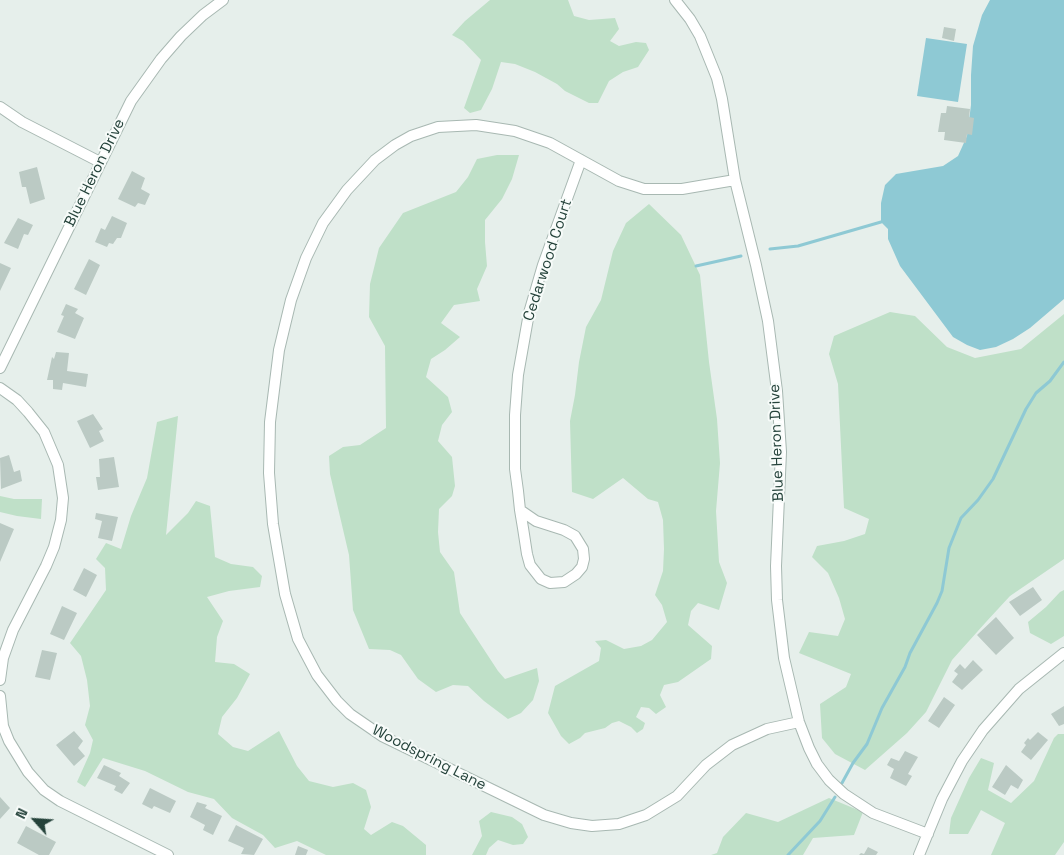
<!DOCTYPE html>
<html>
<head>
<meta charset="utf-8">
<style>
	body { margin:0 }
	#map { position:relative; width:1064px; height:855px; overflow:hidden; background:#e6efeb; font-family:"Space Grotesk",sans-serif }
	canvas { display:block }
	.north { position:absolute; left:10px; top:795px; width:50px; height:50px; -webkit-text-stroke:4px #f7fbf9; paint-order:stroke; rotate:296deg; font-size:14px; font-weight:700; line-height:20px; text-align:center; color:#24423a }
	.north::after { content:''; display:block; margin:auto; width:18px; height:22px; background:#24423a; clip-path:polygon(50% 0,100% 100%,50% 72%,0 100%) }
</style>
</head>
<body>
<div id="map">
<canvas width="1064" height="855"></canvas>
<div class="north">N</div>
</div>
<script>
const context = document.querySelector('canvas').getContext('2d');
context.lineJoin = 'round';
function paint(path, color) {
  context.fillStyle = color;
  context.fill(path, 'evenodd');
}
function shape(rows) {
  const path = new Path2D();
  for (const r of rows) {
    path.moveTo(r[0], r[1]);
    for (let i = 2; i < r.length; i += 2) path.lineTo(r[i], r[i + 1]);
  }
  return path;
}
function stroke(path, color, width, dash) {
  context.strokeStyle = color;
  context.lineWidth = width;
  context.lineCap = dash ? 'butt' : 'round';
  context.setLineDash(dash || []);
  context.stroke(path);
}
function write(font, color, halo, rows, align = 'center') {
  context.font = font + ' "Space Grotesk",sans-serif';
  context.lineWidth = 4;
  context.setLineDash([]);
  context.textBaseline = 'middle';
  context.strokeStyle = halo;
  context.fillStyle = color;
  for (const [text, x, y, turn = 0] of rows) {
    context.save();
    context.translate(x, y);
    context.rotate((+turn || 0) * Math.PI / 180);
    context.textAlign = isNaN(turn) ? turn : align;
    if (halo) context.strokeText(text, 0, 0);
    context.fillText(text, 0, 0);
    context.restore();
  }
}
const green = shape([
	[490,0,568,0,574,16,589,20,615,18,619,29,610,41,619,46,636,42,646,43,649,50,638,67,623,72,609,81,598,103,589,103,565,91,557,84,535,72,515,64,501,62,492,89,481,110,470,113,464,108,481,60,463,41,452,35,465,21],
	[497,155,519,155,512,179,502,199,485,220,485,242,487,266,477,289,480,301,454,305,441,323,460,337,445,350,431,359,426,377,448,397,452,412,442,425,438,441,452,457,455,486,452,496,439,509,438,532,440,552,454,572,460,613,498,671,505,679,537,668,539,681,533,700,521,713,508,719,484,701,468,686,453,685,436,692,418,679,401,655,390,650,369,649,353,610,349,555,330,474,329,456,343,447,360,445,386,428,385,346,369,317,370,284,379,248,403,213,456,192,468,177,477,159],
	[649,204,681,235,700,275,709,362,717,419,720,463,716,511,719,562,727,583,719,610,698,603,691,611,688,625,712,646,711,659,678,682,664,685,660,695,666,707,656,714,649,708,641,707,636,717,645,723,643,729,637,733,631,727,619,721,612,723,605,728,585,733,580,738,569,744,561,736,548,713,555,686,599,661,601,648,595,641,606,640,624,649,641,646,652,640,667,622,662,605,655,595,663,571,664,549,663,520,658,502,648,499,623,478,593,499,572,492,570,421,575,395,579,362,586,327,601,300,613,251,626,223],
	[890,312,915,316,947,347,975,358,1021,349,1064,314,1064,559,1010,596,986,622,952,660,926,712,907,733,865,770,835,754,822,738,820,704,846,687,851,674,799,653,809,632,838,636,845,619,839,598,828,573,812,557,817,546,844,541,865,534,869,519,844,508,838,384,829,354,834,336],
	[178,416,166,535,188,513,196,501,210,506,215,557,231,564,253,567,262,576,260,587,229,591,207,597,223,621,217,637,215,662,234,664,250,674,237,698,222,717,218,734,233,747,248,751,279,731,297,766,309,781,333,787,353,783,366,790,371,807,364,829,371,835,392,822,403,826,426,845,426,855,326,855,297,841,275,848,263,835,232,818,214,799,188,792,145,771,103,758,85,787,77,782,90,753,93,740,85,725,90,706,87,680,81,656,70,643,106,590,105,568,96,559,106,543,121,549,131,516,147,478,157,422],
	[0,496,14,499,42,499,41,519,17,516,0,512],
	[1064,590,1064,636,1051,644,1030,633,1028,622,1046,607,1060,592],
	[1058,734,1064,734,1064,842,1055,855,991,855,1005,823,981,810,968,834,949,834,951,818,969,778,981,758,994,763,988,790,1011,803,1034,781,1054,738],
	[829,798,863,812,854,835,813,838,803,855,711,855,717,853,723,837,746,813,778,822],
	[491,812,512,817,522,824,528,837,523,844,513,845,498,840,489,848,486,855,472,855,482,836,479,821]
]);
const water = shape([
	[990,0,1064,0,1064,299,1030,328,1013,339,996,347,980,350,967,345,953,337,900,266,888,239,888,229,881,222,881,203,885,185,896,174,943,166,958,156,967,136,971,105,971,75,973,46,982,15],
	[926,38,967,44,958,102,917,96]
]);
const stream = shape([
	[770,249,798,246,881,222],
	[696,266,741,256],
	[842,783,853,763,867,744,882,708,905,667,910,653,937,603,942,591,949,548,961,518,978,500,993,479,1026,409,1036,393,1050,381,1064,362],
	[788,855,820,821,835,797]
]);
const building = shape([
	[944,27,956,29,954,41,942,38],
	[947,106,970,109,969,117,974,118,972,135,967,134,966,143,944,140,945,132,938,132,941,113,946,113],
	[37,167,45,199,30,204,26,187,22,187,19,172],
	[132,171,145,178,141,189,150,194,145,205,138,203,135,207,118,199],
	[112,216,127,223,121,238,117,238,113,244,109,243,107,247,95,242,101,228,105,230],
	[18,218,33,225,28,235,24,234,18,249,4,243],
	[89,259,100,265,86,295,74,289],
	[0,263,11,268,0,291],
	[66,304,78,309,75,313,84,318,75,339,57,332,64,316,61,315],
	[56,352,69,353,67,371,88,374,86,387,63,383,62,390,53,389,53,380,47,380,52,357,54,359],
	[93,414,103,429,99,431,104,441,90,448,77,421],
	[9,455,14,472,20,470,22,481,1,489,0,458],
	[114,457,119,487,98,490,96,477,100,477,99,459],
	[96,513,118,517,112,541,98,538,102,521,95,519],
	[0,523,14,529,0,562],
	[84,568,97,575,86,597,73,590],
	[1033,587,1042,600,1020,616,1009,602],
	[62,606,77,613,64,640,50,634],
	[996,617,1014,638,996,655,977,635],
	[42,650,57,653,50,680,35,677],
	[973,660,983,670,962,690,952,682,958,674,954,671,960,664,965,669],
	[944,697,955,705,939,728,928,721],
	[1064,706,1064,724,1059,726,1051,714],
	[74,731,83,741,78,748,85,756,74,766,56,745],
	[1038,732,1048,740,1031,760,1021,752,1026,745,1024,743,1028,738,1030,740],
	[905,751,918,757,908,774,912,776,906,786,890,778,894,769,887,765,891,758,899,761],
	[104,765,121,773,119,776,130,783,122,794,114,790,116,786,97,778],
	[1006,765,1023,780,1018,789,1011,785,1005,795,992,787],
	[150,788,176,801,170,813,154,806,152,809,142,804],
	[0,797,10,808,0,819],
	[197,802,207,805,205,808,222,816,213,835,203,830,205,825,190,817],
	[236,825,263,839,254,855,241,854,244,848,228,841],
	[26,826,56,842,49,855,39,855,17,843],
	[298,846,308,850,306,855,295,855],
	[868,847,878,852,876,855,859,855,861,853,864,854]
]);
const street = shape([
	[675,0,690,19,700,36,717,78,722,99,735,180,756,265,768,321,777,391,781,452,776,566,777,600,784,658,799,722,809,748,817,764,829,780,844,794,873,813,928,834],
	[0,107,22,122,100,162],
	[735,180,682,189,644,189,619,181,550,143,515,131,476,125,438,127,411,136,395,145,375,160,347,190,323,223,306,258,291,300,279,350,270,422,269,473,273,524,285,594,298,639,317,675,337,701,350,714,382,736,544,815,571,823,592,826,619,824,646,815,677,796,706,765,732,745,767,729,799,722],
	[0,368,131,101,161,59,181,36,203,15,223,0],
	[0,388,17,400,28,412,44,432,58,465,63,498,61,520,54,547,46,566,13,630,3,658,0,680],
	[520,510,536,521,564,530,575,536,583,549,584,559,582,567,576,574,564,582,550,583,541,579,530,565,527,554,523,528,520,510,518,491,515,469,515,415,518,375,529,313,543,265,581,160],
	[0,696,3,726,9,741,28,772,44,790,60,801,168,855],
	[919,855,942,799,962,761,983,730,1019,689,1064,653]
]);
const streetNames = [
	["Blue Heron Drive",95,173,-64],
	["Cedarwood Court",548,260,-72],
	["Blue Heron Drive",777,443,-92],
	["Woodspring Lane",429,758,27]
];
paint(green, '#bfe0c8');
paint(water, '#8ec9d4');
stroke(stream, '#8ec9d4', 3);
paint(building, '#bbcac4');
stroke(street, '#a8b8b2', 12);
stroke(street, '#fff', 10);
write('15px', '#24423a', '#f7fbf9', streetNames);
</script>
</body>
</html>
